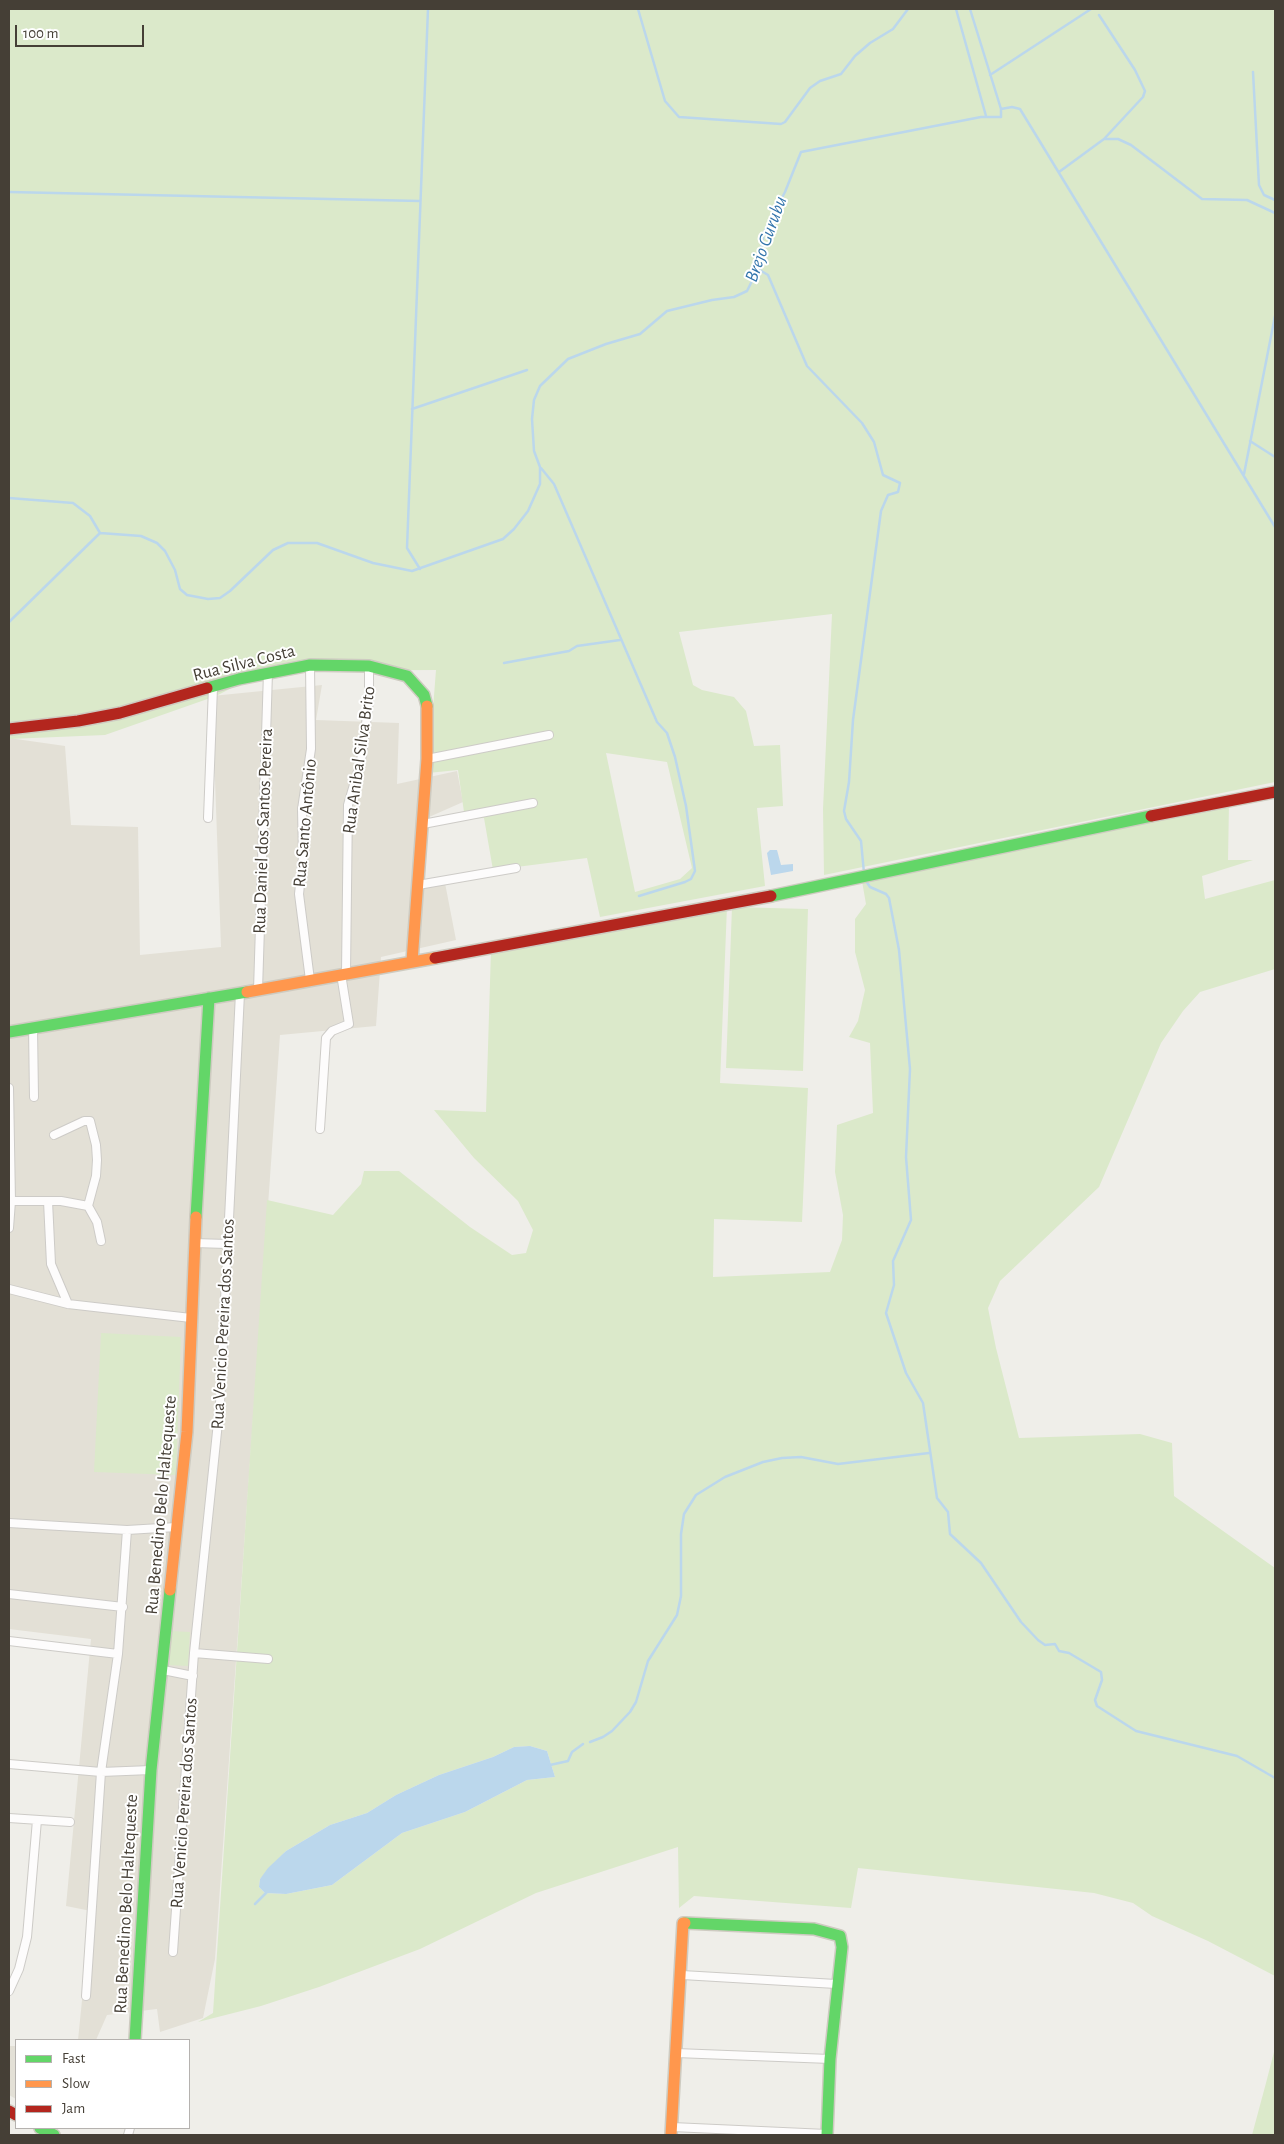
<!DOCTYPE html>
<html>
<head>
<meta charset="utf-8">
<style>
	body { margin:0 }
	#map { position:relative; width:1284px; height:2144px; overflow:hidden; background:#efeee9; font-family:"Alegreya Sans",sans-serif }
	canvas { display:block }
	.frame { position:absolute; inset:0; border:10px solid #453f36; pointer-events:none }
	.legend { position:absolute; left:15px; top:2039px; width:175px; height:90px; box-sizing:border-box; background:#fff; border:1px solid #b5b2af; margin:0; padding:6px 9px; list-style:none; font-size:15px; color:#453f36 }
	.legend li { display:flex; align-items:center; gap:10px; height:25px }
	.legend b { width:25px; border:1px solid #b5b2af }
	.scale { position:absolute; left:15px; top:25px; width:129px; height:22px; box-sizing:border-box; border:2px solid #453f36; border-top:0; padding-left:6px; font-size:15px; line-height:18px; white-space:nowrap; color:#453f36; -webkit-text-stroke:4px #fff; paint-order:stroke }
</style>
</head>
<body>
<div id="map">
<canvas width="1284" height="2144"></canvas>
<div class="frame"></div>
<ul class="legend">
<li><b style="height:6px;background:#63d668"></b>Fast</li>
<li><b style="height:6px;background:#ff974d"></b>Slow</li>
<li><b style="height:6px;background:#b3261e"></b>Jam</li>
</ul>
<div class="scale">100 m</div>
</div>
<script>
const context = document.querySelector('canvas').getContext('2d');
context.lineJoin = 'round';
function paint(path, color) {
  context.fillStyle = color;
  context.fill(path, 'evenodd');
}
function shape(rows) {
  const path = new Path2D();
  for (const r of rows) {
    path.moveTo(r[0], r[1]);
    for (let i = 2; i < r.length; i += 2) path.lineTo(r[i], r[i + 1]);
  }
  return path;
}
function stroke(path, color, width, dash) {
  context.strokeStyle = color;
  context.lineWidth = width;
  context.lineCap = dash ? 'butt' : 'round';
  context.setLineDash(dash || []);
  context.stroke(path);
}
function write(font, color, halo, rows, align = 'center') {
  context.font = font + ' "Alegreya Sans",sans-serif';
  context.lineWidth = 4;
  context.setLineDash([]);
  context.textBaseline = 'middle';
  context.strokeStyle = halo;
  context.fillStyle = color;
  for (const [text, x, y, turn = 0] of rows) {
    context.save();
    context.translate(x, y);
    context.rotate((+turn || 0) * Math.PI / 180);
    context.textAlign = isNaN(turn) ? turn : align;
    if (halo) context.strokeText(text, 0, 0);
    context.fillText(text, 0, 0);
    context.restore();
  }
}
const residential = shape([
	[322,685,316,720,399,723,397,784,457,771,463,802,420,821,412,882,445,883,456,940,381,957,376,1026,280,1035,215,1959,203,2018,160,2032,157,2009,107,2015,96,2040,78,2040,91,1911,66,1906,91,1639,9,1629,9,738,65,746,71,825,138,827,140,955,221,947,212,696],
	[9,2046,16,2046,16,2099,9,2095]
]);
const green = shape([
	[9,9,1275,9,1275,782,824,875,823,809,832,614,679,632,693,685,702,690,734,697,746,711,754,746,780,745,783,806,757,808,765,886,600,917,587,858,493,870,484,818,465,819,458,770,428,773,436,670,257,671,251,678,216,696,105,735,9,739],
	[606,753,667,762,692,868,680,879,635,892],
	[1229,803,1228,860,1253,860,1202,876,1205,899,1275,880,1275,969,1200,992,1183,1011,1161,1043,1099,1187,1000,1281,988,1308,996,1348,1019,1438,1140,1434,1172,1443,1174,1496,1275,1568,1275,1976,1208,1941,1152,1916,1133,1903,1094,1893,858,1868,851,1908,694,1896,679,1908,678,1847,536,1893,420,1949,319,1987,261,2006,198,2022,213,2013,267,1200,333,1215,361,1184,364,1171,399,1171,470,1227,512,1255,526,1253,533,1230,518,1201,474,1158,434,1110,486,1112,491,950,727,906,720,1083,808,1088,802,1222,714,1219,713,1277,830,1272,842,1240,843,1215,835,1172,837,1125,873,1113,870,1043,849,1037,858,1021,865,990,855,952,855,919,866,904,862,881],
	[530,1746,547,1751,555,1777,527,1780,465,1812,402,1833,332,1885,286,1894,265,1893,259,1887,260,1879,286,1851,330,1825,367,1813,396,1795,439,1775,493,1757,514,1747],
	[732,907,808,909,803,1071,726,1068],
	[101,1333,181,1337,176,1475,94,1472],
	[169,1631,190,1632,188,1666,166,1665],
	[1275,2048,1275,2135,1252,2135,1266,2083]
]);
const water = shape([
	[770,850,777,850,781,865,793,864,793,871,771,875,767,853],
	[530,1746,547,1751,555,1777,527,1780,465,1812,402,1833,332,1885,286,1894,265,1893,259,1887,260,1879,268,1868,286,1851,330,1825,367,1813,396,1795,439,1775,493,1757,514,1747]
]);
const stream = shape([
	[638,9,665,101,679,117,781,124,785,122,810,88,820,81,841,74,855,56,870,43,893,29,908,9],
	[956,9,986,116],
	[1253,72,1259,185,1264,195,1275,200],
	[990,75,1091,9],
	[1001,109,1012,107,1020,109,1275,527],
	[1105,139,1118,139,1131,145,1202,199,1247,200,1275,213],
	[1059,172,1104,139,1143,97,1145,91,1135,70,1099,15],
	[9,192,420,201],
	[758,269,768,275,807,366,862,423,874,442,883,475,900,483,898,492,888,495,881,511,853,720,849,782,844,811,846,819,861,841,864,873],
	[412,409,527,370],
	[1250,441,1275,457],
	[541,468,554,484,657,722,667,733,675,757,686,806,695,871,691,879,685,882,639,896],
	[1244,474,1275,316],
	[9,498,73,503,90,516,100,533],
	[100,533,141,536,157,543,165,551,175,570,180,589,187,595,208,599,220,598,230,591,273,550,288,543,317,543,373,563,412,571,503,539,514,529,528,511,540,484,540,467,534,451,532,419,534,400,540,386,568,359,606,344,640,334,667,311,712,300,734,297,747,291,758,269,764,232,785,192,801,152,981,117,1001,117,1001,109,970,9],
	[420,569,407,548,428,9],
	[9,622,100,533],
	[504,663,569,651,577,646,620,640],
	[866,881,870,887,886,894,889,898,899,950,910,1069,906,1157,911,1220,893,1261,894,1285,886,1313,906,1373,923,1403,937,1498,948,1512,950,1534,981,1563,1021,1622,1038,1640,1045,1645,1055,1644,1059,1651,1069,1653,1101,1672,1102,1680,1095,1700,1097,1706,1136,1731,1237,1756,1275,1778],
	[590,1742,603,1737,612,1731,630,1712,636,1702,648,1661,677,1615,681,1596,681,1534,684,1514,696,1495,725,1477,763,1462,782,1458,801,1457,838,1464,929,1453],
	[550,1765,568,1761,572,1752,583,1744],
	[255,1904,268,1891]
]);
const street = shape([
	[310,665,311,749,302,809,303,857,299,894,310,980],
	[427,759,549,735],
	[208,818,213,687],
	[423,824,533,803],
	[418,885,516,868],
	[346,973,348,805,361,761,369,701,369,666],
	[258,990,268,672],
	[33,1027,34,1097],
	[9,1088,11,1201,9,1228],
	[320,1129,326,1038,332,1031,349,1024,341,974],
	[54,1135,84,1121,90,1121,96,1145,97,1160,96,1176,88,1206],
	[9,1201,61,1201,88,1206,97,1222,101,1241],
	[48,1201,51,1264,68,1304],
	[194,1243,227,1244],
	[9,1289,68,1304,191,1318],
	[9,1523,127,1530,177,1527],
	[9,1594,123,1607],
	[9,1641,118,1654],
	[194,1653,268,1659],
	[163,1670,193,1676],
	[9,1764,101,1772,151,1770],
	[9,1818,70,1822],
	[173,1952,194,1653,220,1403,240,993],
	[682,1975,836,1984],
	[9,1991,19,1969,27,1937,37,1820],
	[86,1996,101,1772,118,1654,127,1530],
	[676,2053,830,2059],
	[672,2127,827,2134],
	[128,2135,130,2128]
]);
const fast = shape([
	[207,688,239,679,310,665,369,666,407,676,424,695,427,706],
	[771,896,1151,816],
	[9,1032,247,992],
	[196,1217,209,998],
	[685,1923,814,1929,840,1936,842,1947,830,2059,827,2135],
	[135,2040,151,1770,170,1590],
	[40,2128,54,2135]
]);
const slow = shape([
	[412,961,427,759,427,706],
	[247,992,435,958],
	[170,1590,187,1432,196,1217],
	[671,2135,683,1923,685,1923]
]);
const jam = shape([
	[9,729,78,721,120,713,207,688],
	[1151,816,1275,792],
	[435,958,771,896],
	[9,2111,16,2115]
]);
const streetNames = [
	["Rua Silva Costa",244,663,-14],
	["Rua Anibal Silva Brito",359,760,-82],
	["Rua Santo Antônio",305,823,-85],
	["Rua Daniel dos Santos Pereira",263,831,-88],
	["Rua Venicio Pereira dos Santos",223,1324,-87],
	["Rua Benedino Belo Haltequeste",161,1505,-85],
	["Rua Venicio Pereira dos Santos",184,1803,-86],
	["Rua Benedino Belo Haltequeste",126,1904,-87]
];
const waterNames = [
	["Brejo Gurubu",766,239,-70]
];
paint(residential, '#e3e0d6');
paint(green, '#dbe9ca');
paint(water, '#bbd7ec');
stroke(stream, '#bbd7ec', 2.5);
stroke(street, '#cdcbc7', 10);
stroke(fast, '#cecbc1', 14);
stroke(slow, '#cecbc1', 14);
stroke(jam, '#cecbc1', 14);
stroke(street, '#fdfcfc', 8);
stroke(fast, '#63d668', 11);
stroke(slow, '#ff974d', 11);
stroke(jam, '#b3261e', 11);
write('18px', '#453f36', '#fff', streetNames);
write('italic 19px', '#3375ac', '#fff', waterNames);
</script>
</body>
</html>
